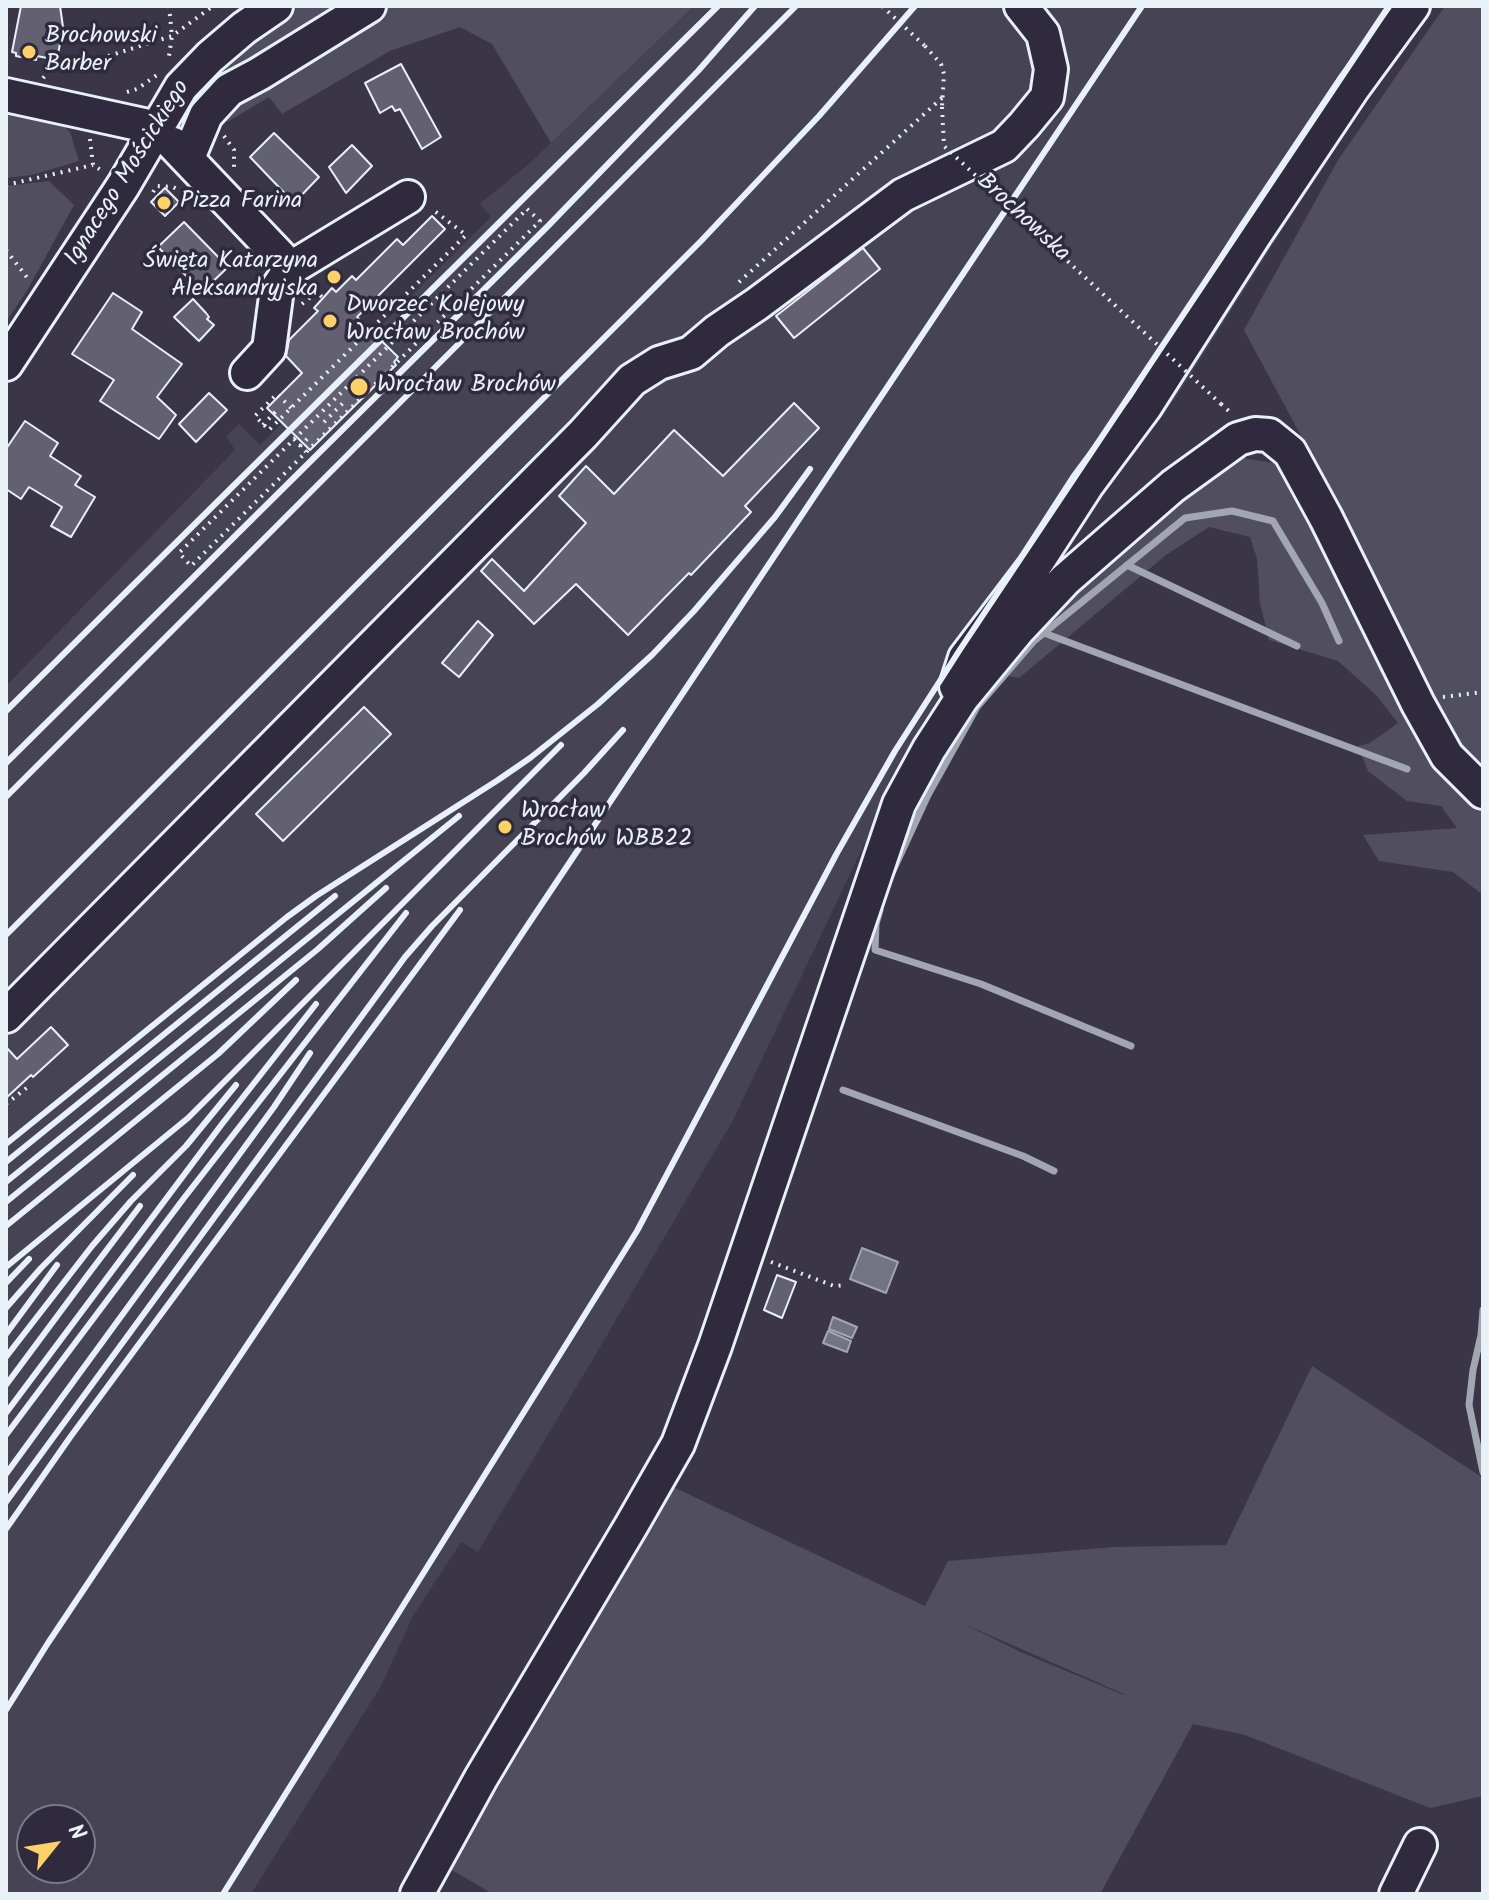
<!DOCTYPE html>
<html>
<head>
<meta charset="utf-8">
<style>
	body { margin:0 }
	#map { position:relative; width:1489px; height:1900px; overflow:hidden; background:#3a3648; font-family:Kalam,sans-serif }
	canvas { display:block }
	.frame { position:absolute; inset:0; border:8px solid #e8f1f8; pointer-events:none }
	.north { position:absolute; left:16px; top:1804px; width:80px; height:80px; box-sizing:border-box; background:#2f2a3d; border:2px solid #797a88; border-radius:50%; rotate:60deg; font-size:22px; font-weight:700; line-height:32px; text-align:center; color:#e8f1f8 }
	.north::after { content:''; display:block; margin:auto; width:28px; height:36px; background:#ffd166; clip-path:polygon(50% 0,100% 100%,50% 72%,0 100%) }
</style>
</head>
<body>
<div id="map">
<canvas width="1489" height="1900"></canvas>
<div class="frame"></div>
<div class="north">N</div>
</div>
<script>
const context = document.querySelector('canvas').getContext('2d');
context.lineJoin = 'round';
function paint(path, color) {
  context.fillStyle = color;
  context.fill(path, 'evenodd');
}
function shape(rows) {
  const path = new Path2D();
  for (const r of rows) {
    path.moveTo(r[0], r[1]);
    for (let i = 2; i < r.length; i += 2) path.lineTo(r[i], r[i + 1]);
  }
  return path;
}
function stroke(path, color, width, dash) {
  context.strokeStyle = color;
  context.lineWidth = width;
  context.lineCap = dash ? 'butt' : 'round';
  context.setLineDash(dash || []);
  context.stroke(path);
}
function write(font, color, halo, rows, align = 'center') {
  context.font = font + ' Kalam,sans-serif';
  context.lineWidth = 7;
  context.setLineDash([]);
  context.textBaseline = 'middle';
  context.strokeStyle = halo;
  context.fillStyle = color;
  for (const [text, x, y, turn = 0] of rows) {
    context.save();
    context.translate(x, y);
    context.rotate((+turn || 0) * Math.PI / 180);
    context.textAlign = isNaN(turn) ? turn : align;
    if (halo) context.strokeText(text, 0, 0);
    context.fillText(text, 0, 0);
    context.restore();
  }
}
const built = shape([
	[694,6,1424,6,1177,396,922,723,733,1120,606,1337,478,1552,461,1542,413,1616,381,1686,251,1894,6,1894,6,686,235,450,226,436,239,424,260,445,491,217,480,204,530,163],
	[32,1820,80,1820,80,1868,32,1868]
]);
const green = shape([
	[299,6,694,6,551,143,492,44,460,27,390,51,282,114,269,97,229,121,223,123,216,116,234,104,214,71,216,65],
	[1445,6,1483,6,1483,776,1459,754,1410,661,1307,447,1244,330,1338,160],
	[6,110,53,117,70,132,79,161,32,175,6,178],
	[49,181,74,205,28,289,6,322,6,186],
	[1237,457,1280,464,1483,801,1483,895,1453,872,1379,861,1363,835,1457,828,1441,806,1407,801,1368,771,1358,746,1370,743,1398,723,1376,695,1338,661,1269,640,1260,603,1257,559,1250,537,1209,527,1166,555,1019,678,998,674,1027,633,1204,474],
	[1312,1366,1483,1478,1483,1796,1430,1808,1245,1735,1193,1724,1100,1894,493,1894,450,1869,565,1674,669,1485,925,1606,948,1561,1114,1547,1226,1545],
	[964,1624,1124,1694,1124,1695,1023,1653]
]);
const water = shape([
	[862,1248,898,1262,886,1293,850,1279,862,1248],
	[833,1317,857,1327,852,1338,829,1329,833,1317],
	[828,1331,851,1341,847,1352,823,1343,828,1331]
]);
const stream = shape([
	[1127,565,1297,646],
	[1044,633,1407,769],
	[891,875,928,795,977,707,1034,641,1185,518,1232,511,1273,521,1322,603,1339,641],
	[880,910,876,924,875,950,981,984,1131,1046],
	[843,1090,1023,1156,1054,1171],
	[1483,1310,1481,1335,1473,1370,1469,1405,1483,1472]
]);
const building = shape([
	[21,6,60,6,63,27,57,60,37,56,36,60,16,56,16,53,12,52,21,6],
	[401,64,441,137,422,149,400,109,395,111,392,106,380,113,365,83,401,64],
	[274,133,319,177,294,203,250,157,274,133],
	[352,145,372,166,346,193,329,167,352,145],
	[165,188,179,202,165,216,151,202,165,188],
	[432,216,445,229,357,317,398,357,394,362,396,365,310,450,267,408,302,373,286,356,289,340,318,311,314,308,332,288,336,292,352,276,356,280,397,239,403,245,432,216],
	[184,222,228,267,202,292,158,247,184,222],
	[863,248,880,269,794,338,776,316,863,248],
	[113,293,142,312,132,329,182,364,157,397,176,415,159,439,100,401,114,380,72,354,113,293],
	[193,299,206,313,209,317,207,319,214,325,199,341,174,317,193,299],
	[209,393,227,410,196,442,179,424,209,393],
	[794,403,819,428,745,506,751,512,691,575,689,573,628,635,576,584,534,624,481,571,492,559,524,591,586,523,559,496,586,466,614,494,674,430,723,476,794,403],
	[25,421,58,443,50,456,81,476,75,485,95,497,71,537,51,526,62,507,29,487,21,499,6,489,6,449,25,421],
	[478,621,493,635,459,677,442,663,478,621],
	[364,707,391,734,283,841,256,814,364,707],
	[51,1027,68,1045,33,1077,31,1075,6,1098,6,1047,17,1059,51,1027],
	[777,1275,796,1282,782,1318,764,1310,777,1275]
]);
const path = shape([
	[169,6,172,36,169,56,170,59],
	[925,46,941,64,944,74,942,107],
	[43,78,55,65,86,63,172,36,213,6],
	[127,92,137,89,157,75],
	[224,136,234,150,234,168],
	[90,139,93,165,101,170],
	[6,185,93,165],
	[153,192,157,186,173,187,177,189],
	[527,209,540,221,191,566,179,553,527,209],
	[6,250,29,280],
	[739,282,943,97],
	[302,304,317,292,323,298],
	[348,326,361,338],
	[1221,404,1231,413],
	[291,408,277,394,255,416,269,430,291,408,466,235,432,209],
	[324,422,346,400],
	[263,425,279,408],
	[294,439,306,452],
	[300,446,309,437],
	[1443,697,1483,692],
	[6,1104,29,1086],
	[771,1262,834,1286,846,1285]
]);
const minor = shape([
	[6,95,157,128],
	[173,144,291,268],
	[188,158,206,115,229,90,259,74,369,6],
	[6,364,123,186,181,87,210,57,244,28,276,6],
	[247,373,269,349,277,289,291,268,408,197],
	[962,698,956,686,965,658,1034,567,1087,485,1145,407,1254,236,1353,88,1413,6],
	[6,1016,583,434,632,380,659,363,691,353,717,331,757,304,903,195,1004,146,1024,125,1047,97,1051,69,1043,34,1021,6],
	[417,1894,481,1778,631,1526,678,1444,715,1346,899,804,929,749,962,698,1018,630,1065,580,1173,486,1238,439,1255,434,1269,435,1290,452,1326,518,1418,704,1447,756,1483,792],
	[1396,1894,1420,1845]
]);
const rail = shape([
	[6,711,718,6],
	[6,763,548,226,698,71,755,6],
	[6,797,796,6],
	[6,935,701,241,819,116,915,6],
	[6,1144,287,917,316,896,498,780,530,758,598,704,652,655,694,611,775,517,810,469],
	[6,1162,335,896],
	[6,1182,459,816],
	[6,1202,318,949,386,888],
	[6,1226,218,1054,296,980],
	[6,1267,188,1118,561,745],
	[6,1283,29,1259],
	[6,1308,41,1268,133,1175],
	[6,1334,57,1265],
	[6,1357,92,1246,131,1201,186,1146,236,1085],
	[6,1385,87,1276,140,1206],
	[6,1413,222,1124,316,1004],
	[6,1435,184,1198,406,913],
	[6,1474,274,1107,310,1053],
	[6,1502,405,957,432,926,584,773,623,730],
	[6,1529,71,1436,460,910],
	[6,1710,48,1643,1142,6],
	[223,1894,637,1231,837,853,895,751,961,648,1389,6]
]);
const pathBridge = shape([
	[882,6,925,46],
	[942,107,944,146,1221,404]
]);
const markers = [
	[29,52,8,"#ffd166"],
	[164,203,8,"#ffd166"],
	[334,277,8,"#ffd166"],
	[330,321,8,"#ffd166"],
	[359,387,10,"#ffd166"],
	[505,827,8,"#ffd166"]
];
const poiNames = [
	["Brochowski",45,38],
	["Barber",45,66],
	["Pizza Farina",180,203],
	["Święta Katarzyna",318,263,"right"],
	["Aleksandryjska",318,291,"right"],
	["Dworzec Kolejowy",346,307],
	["Wrocław Brochów",346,335],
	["Wrocław Brochów",377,387],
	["Wrocław",521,813],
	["Brochów WBB22",521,841]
];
const streetNames = [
	["Ignacego Mościckiego",129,174,-58],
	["Brochowska",1022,219,43]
];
paint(built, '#464354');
paint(green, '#504e5f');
paint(water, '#737482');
stroke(water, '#a2a6b1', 2);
stroke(stream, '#a2a6b1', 7);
paint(building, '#636171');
stroke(building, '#e8f1f8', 2);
stroke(minor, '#e8f1f8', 38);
stroke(path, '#e8f1f8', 4, [2, 6]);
stroke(minor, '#2f2a3d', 32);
stroke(rail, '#e8f1f8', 6);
stroke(pathBridge, '#e8f1f8', 4, [2, 6]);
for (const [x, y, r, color] of markers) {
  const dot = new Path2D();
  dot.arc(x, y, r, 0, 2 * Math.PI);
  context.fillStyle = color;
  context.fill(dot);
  stroke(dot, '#2f2a3d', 3);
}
write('24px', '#e8f1f8', '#2f2a3d', poiNames, 'left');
write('24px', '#e8f1f8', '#2f2a3d', streetNames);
</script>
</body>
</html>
